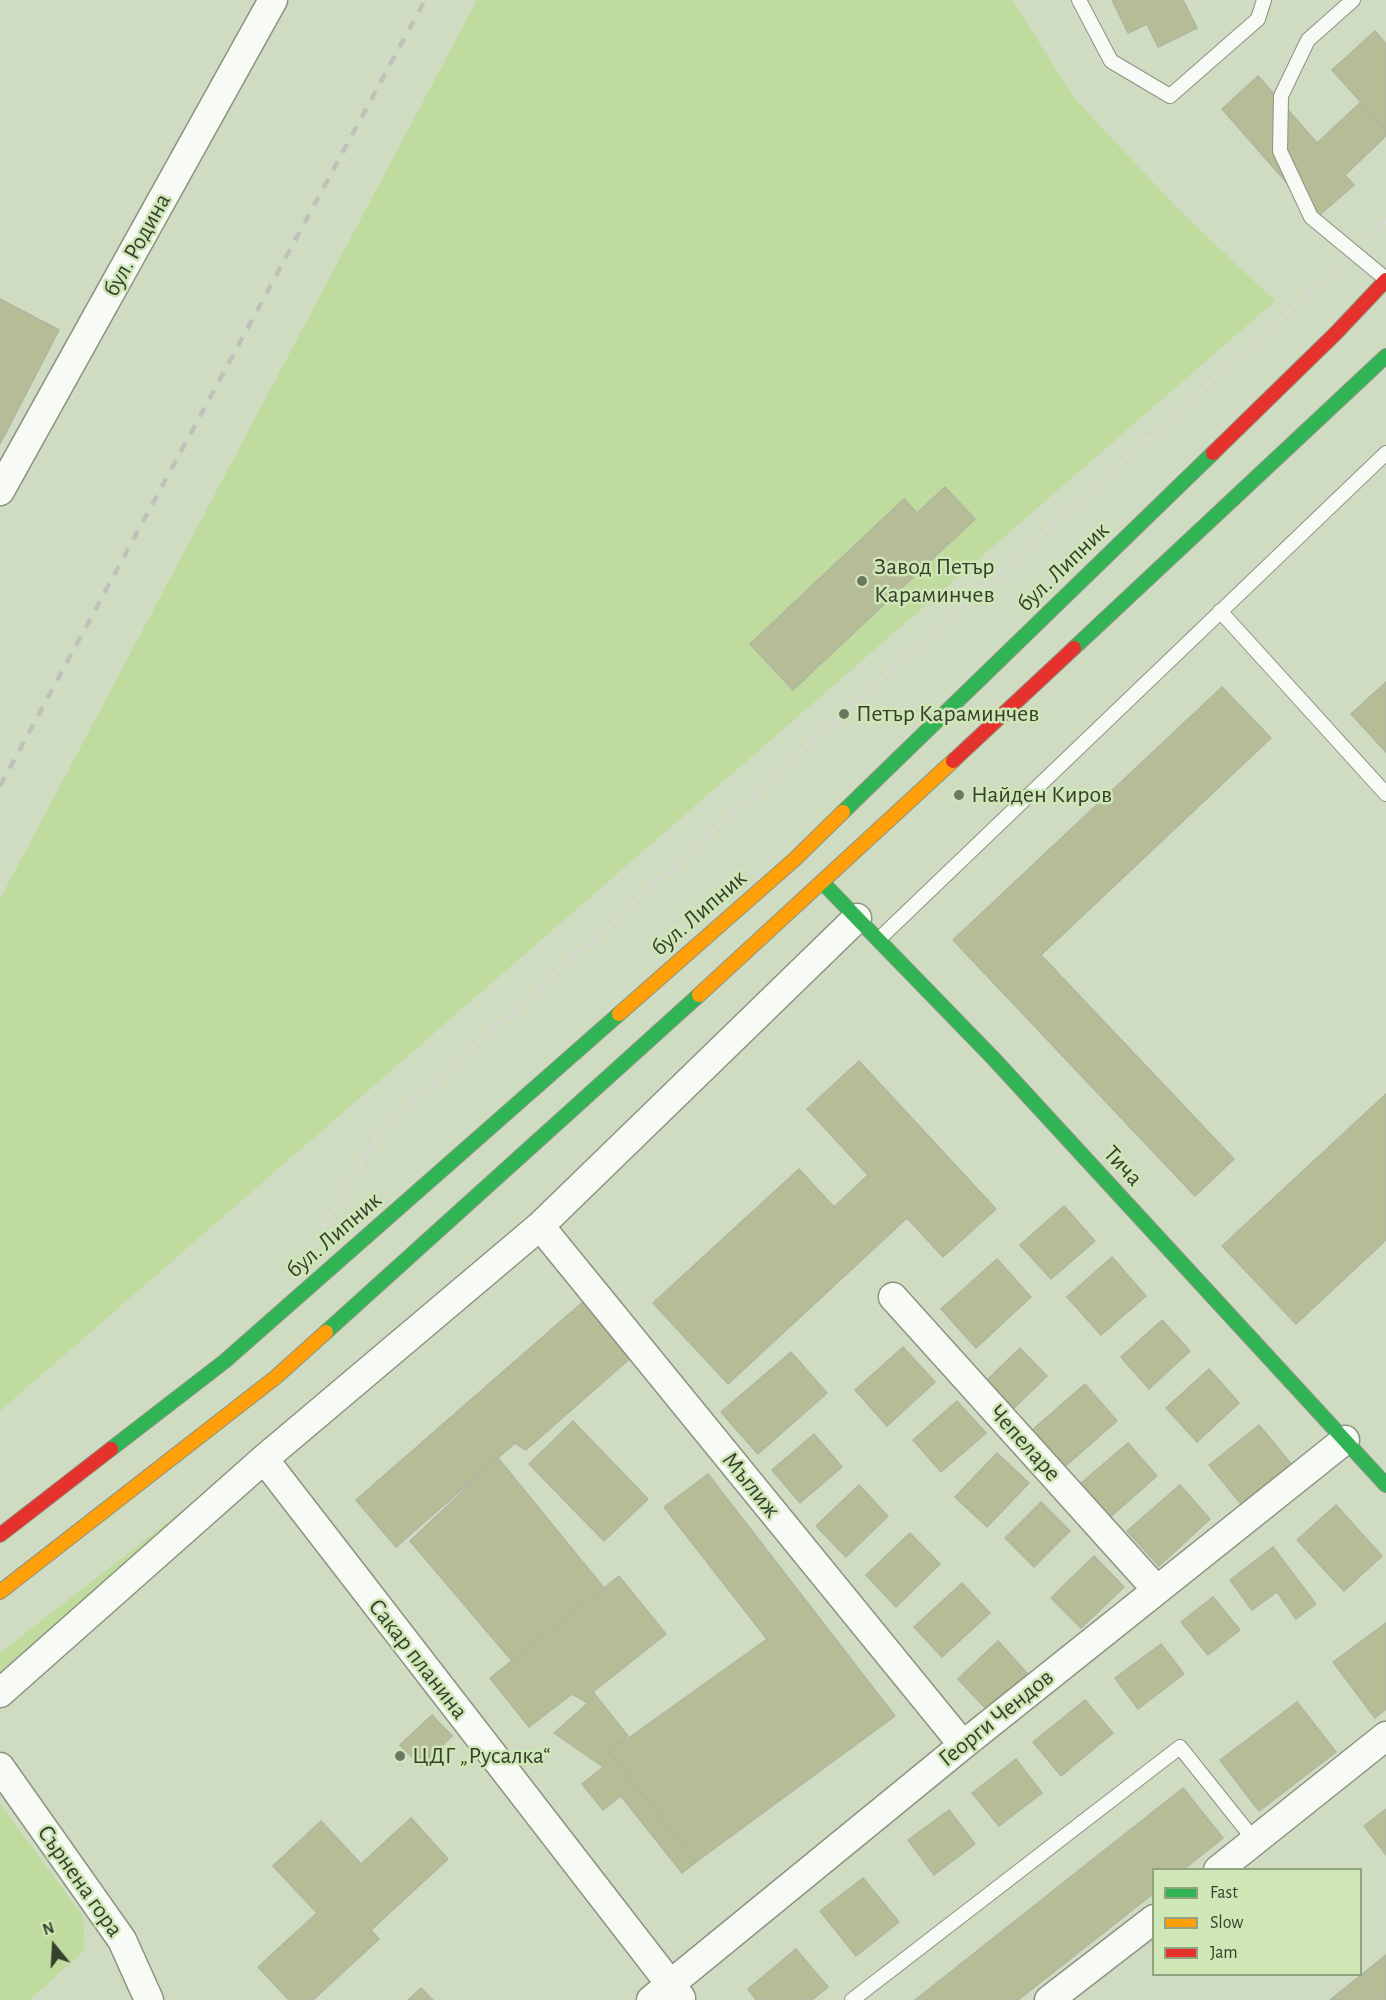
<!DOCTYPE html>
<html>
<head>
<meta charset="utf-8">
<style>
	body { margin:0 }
	#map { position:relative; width:1386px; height:2000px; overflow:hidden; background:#cfdcc1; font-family:"Alegreya Sans",sans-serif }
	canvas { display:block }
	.legend { position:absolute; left:1152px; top:1868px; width:210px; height:108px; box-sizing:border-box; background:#cfe7b6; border:2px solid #92a47f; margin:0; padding:8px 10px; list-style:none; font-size:18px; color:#37402d }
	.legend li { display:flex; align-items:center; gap:12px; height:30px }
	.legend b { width:30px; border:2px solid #92a47f }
	.north { position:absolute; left:24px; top:1916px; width:60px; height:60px; -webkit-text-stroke:4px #cfe7b6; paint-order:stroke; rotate:342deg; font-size:16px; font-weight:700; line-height:24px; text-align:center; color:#37402d }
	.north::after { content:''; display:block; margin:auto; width:21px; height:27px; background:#37402d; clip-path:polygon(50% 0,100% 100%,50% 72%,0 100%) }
</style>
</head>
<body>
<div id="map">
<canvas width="1386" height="2000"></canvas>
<ul class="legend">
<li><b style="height:8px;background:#30b455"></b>Fast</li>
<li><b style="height:8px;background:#ff9f0a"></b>Slow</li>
<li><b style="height:8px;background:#e5322d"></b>Jam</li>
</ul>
<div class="north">N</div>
</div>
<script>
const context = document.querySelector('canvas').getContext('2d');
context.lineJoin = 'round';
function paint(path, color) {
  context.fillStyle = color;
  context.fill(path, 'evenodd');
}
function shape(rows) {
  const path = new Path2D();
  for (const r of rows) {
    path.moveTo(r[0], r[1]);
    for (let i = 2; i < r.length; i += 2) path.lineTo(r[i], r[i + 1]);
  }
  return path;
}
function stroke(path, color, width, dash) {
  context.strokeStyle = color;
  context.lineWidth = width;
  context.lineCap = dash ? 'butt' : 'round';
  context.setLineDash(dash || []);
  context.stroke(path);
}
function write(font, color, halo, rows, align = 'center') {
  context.font = font + ' "Alegreya Sans",sans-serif';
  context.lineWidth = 5;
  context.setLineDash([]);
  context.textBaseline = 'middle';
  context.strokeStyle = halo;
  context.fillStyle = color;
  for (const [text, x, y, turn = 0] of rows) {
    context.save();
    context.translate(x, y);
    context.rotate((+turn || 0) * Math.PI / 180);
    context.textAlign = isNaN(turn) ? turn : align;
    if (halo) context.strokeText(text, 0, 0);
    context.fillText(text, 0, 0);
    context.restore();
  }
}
const green = shape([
	[477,0,1012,0,1075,99,1179,210,1275,301,0,1411,0,899],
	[237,1468,0,1683,0,1653],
	[0,1804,83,1916,85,1949,30,2000,0,2000]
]);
const building = shape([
	[1112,0,1183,0,1197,28,1158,47,1147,24,1128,33,1112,0],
	[1375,31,1386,44,1386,130,1332,70,1375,31],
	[1258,76,1317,143,1361,102,1386,130,1386,136,1345,175,1354,185,1317,217,1222,109,1258,76],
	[0,299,59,330,0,444,0,299],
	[945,487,975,519,793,690,750,644,904,499,917,513,945,487],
	[1386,682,1386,752,1351,714,1386,682],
	[1222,687,1271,738,1041,955,1234,1159,1195,1196,953,940,1222,687],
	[859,1061,996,1209,943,1257,907,1218,728,1384,653,1303,799,1169,834,1207,868,1175,807,1109,859,1061],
	[1386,1094,1386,1240,1296,1324,1222,1246,1386,1094],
	[1064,1206,1095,1241,1051,1279,1020,1245,1064,1206],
	[1112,1257,1146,1296,1101,1335,1067,1297,1112,1257],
	[997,1259,1031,1297,976,1348,941,1309,997,1259],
	[585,1300,634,1355,526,1450,515,1443,396,1547,356,1500,585,1300],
	[1162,1320,1190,1351,1149,1389,1121,1357,1162,1320],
	[903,1347,935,1382,887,1426,855,1390,903,1347],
	[1020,1348,1047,1376,1013,1409,986,1381,1020,1348],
	[791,1352,827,1393,758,1454,721,1412,791,1352],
	[1209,1369,1239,1403,1197,1442,1166,1408,1209,1369],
	[1085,1384,1117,1421,1062,1469,1030,1432,1085,1384],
	[957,1401,986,1433,941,1472,913,1440,957,1401],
	[573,1421,648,1499,604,1541,529,1464,573,1421],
	[1259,1425,1292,1465,1242,1505,1209,1465,1259,1425],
	[814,1434,842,1467,800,1503,772,1470,814,1434],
	[1128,1443,1157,1476,1109,1518,1080,1484,1128,1443],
	[997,1453,1029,1483,987,1527,955,1497,997,1453],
	[498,1458,604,1588,512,1661,410,1541,498,1458],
	[708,1474,895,1716,696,1862,609,1752,767,1639,664,1507,708,1474],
	[859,1485,888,1516,846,1557,816,1526,859,1485],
	[1180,1485,1210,1519,1159,1566,1127,1531,1180,1485],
	[1041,1502,1070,1531,1034,1567,1005,1538,1041,1502],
	[1336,1505,1382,1556,1344,1591,1297,1540,1336,1505],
	[910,1533,940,1564,896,1607,866,1575,910,1533],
	[1273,1547,1316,1604,1296,1619,1277,1592,1252,1610,1230,1580,1273,1547],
	[1094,1556,1124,1587,1081,1628,1051,1598,1094,1556],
	[619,1576,666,1634,593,1692,628,1736,609,1752,696,1862,682,1873,621,1796,603,1810,582,1784,603,1767,554,1733,588,1703,572,1694,529,1727,490,1678,619,1576],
	[962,1583,990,1613,942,1657,914,1627,962,1583],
	[1213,1597,1240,1630,1208,1655,1181,1622,1213,1597],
	[1386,1623,1386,1709,1375,1718,1333,1662,1386,1623],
	[998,1641,1027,1673,987,1710,958,1679,998,1641],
	[1161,1644,1184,1674,1138,1709,1115,1678,1161,1644],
	[1085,1700,1113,1733,1061,1776,1033,1742,1085,1700],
	[1297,1702,1336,1752,1259,1811,1220,1760,1297,1702],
	[432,1715,452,1736,421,1766,400,1745,432,1715],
	[1016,1759,1042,1793,999,1826,972,1793,1016,1759],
	[1183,1788,1223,1838,1183,1870,1154,1870,1154,1893,1018,2000,915,2000,1183,1788],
	[1386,1809,1386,1855,1364,1826,1386,1809],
	[949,1810,975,1844,934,1875,908,1840,949,1810],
	[411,1818,448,1859,371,1930,379,1939,313,2000,289,2000,258,1967,317,1913,273,1866,321,1821,361,1864,411,1818],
	[863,1878,899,1922,856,1956,820,1911,863,1878],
	[796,1949,828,1987,812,2000,756,2000,748,1989,796,1949],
	[1386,1955,1386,2000,1330,2000,1386,1955],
	[421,1988,433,2000,408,2000,421,1988]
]);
const path = shape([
	[1369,236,1386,220],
	[323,1227,378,1134,1336,269]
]);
const lane = shape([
	[1079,0,1111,61,1170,96,1258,19,1264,0],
	[1353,0,1308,40,1281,96,1280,151,1311,217,1386,279],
	[1220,611,1386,794],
	[879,939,1386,453],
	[852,2000,1180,1747,1255,1841]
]);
const street = shape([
	[0,491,273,0],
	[540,1226,963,1745],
	[893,1297,1156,1589],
	[264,1459,681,1998],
	[0,1693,264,1459,540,1226,857,918],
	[0,1767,122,1940,149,2000],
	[1218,1870,1386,1736],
	[651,2000,963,1745,1345,1440],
	[1049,2000,1154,1919]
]);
const fast = shape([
	[1074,648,1386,356],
	[843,812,1213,453],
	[823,883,993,1058,1386,1485],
	[326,1332,699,995],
	[111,1449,225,1361,619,1014]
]);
const slow = shape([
	[699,995,953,761],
	[619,1014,795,859,843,812],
	[0,1592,276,1377,326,1332]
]);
const jam = shape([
	[1213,453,1336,333,1386,280],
	[953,761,1074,648],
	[0,1535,111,1449]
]);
const rail = shape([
	[0,786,425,0]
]);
const markers = [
	[862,581,6,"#6c7761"],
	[844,714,6,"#6c7761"],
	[959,795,6,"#6c7761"],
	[400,1756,6,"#6c7761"]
];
const streetNames = [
	["бул. Родина",137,245,-61],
	["бул. Липник",1063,567,-44],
	["бул. Липник",699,913,-41],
	["Тича",1123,1166,47],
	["бул. Липник",334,1235,-41],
	["Чепеларе",1025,1443,48],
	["Мъглиж",751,1485,51],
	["Сакар планина",418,1659,52],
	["Георги Чендов",996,1718,-39],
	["Сърнена гора",80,1881,55]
];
const poiNames = [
	["Завод Петър",874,567],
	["Караминчев",874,595],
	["Петър Караминчев",856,714],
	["Найден Киров",971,795],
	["ЦДГ „Русалка“",412,1756]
];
paint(green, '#bfdb9e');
paint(building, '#b6bc96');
stroke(building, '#b0b6a1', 1.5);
stroke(lane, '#8b9480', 16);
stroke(street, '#8b9480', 31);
stroke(fast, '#8b9480', 16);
stroke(slow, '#8b9480', 16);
stroke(jam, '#8b9480', 16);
stroke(path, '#d6dad1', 4, [6, 3]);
stroke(lane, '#f8faf6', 14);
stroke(street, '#f8faf6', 28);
stroke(fast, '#30b455', 14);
stroke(slow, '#ff9f0a', 14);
stroke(jam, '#e5322d', 14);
stroke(rail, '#bfc2bb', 4.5, [10, 10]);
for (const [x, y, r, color] of markers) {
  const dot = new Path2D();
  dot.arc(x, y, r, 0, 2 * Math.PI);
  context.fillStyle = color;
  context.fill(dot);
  stroke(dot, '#cfe7b6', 2);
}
write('24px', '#37402d', '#cfe7b6', streetNames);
write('24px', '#37402d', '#cfe7b6', poiNames, 'left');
</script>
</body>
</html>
